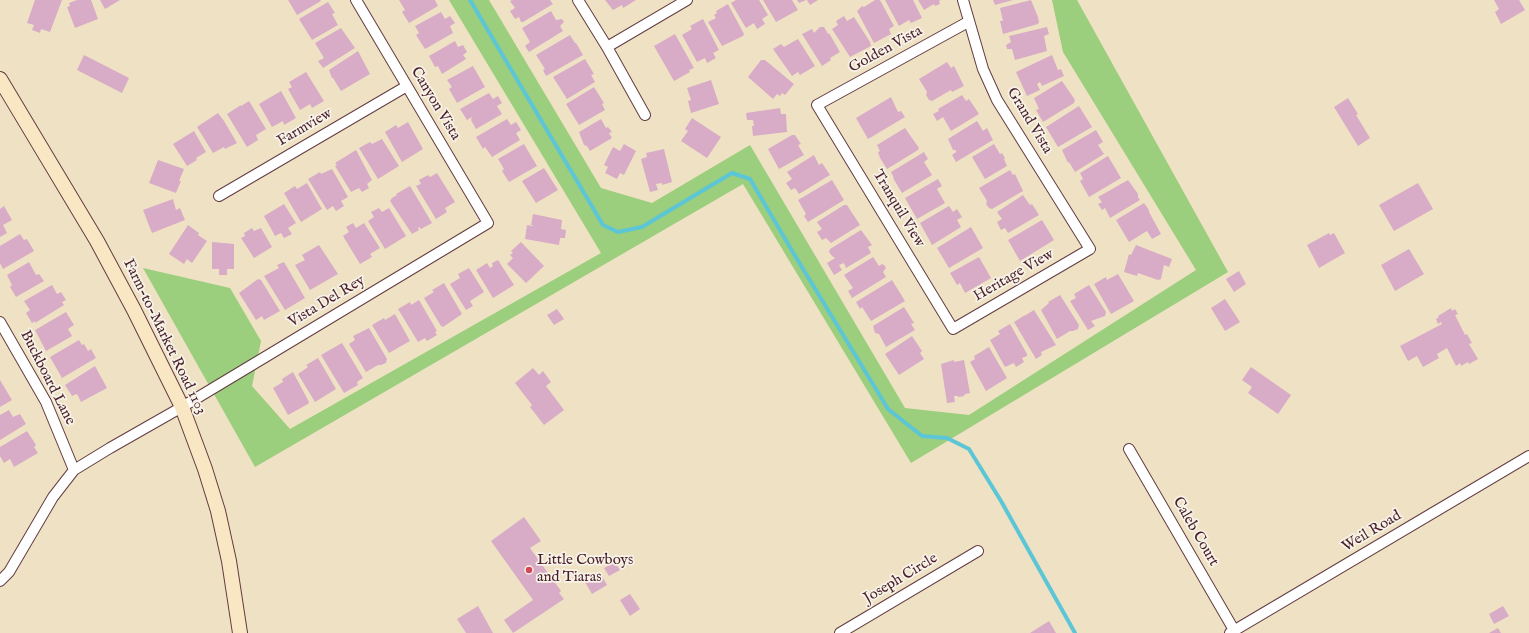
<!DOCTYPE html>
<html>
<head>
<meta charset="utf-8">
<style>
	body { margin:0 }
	canvas { display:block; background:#efe1c3 }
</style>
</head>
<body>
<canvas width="1529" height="633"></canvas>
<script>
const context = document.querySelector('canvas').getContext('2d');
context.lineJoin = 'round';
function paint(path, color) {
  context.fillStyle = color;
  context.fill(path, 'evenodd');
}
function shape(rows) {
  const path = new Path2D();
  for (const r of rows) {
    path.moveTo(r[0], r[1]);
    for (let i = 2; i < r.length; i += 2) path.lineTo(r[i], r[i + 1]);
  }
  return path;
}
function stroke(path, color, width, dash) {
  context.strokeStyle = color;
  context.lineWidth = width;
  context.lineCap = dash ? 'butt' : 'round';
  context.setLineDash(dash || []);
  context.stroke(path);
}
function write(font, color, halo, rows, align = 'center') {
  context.font = font + ' "IM FELL English",serif';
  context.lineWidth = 3.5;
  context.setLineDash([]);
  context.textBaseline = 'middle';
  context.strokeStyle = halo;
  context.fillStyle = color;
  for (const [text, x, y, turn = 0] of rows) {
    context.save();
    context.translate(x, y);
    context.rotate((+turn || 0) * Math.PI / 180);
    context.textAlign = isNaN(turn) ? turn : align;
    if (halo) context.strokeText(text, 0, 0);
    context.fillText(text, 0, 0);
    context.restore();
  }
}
const green = shape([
	[449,0,489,0,601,188,652,203,750,145,905,408,969,415,1196,270,1063,52,1052,0,1077,0,1228,272,911,463,743,184,255,467,143,268,230,288,261,341,252,386,290,429,601,253]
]);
const stream = shape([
	[470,0,603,225,618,232,642,227,732,173,750,179,794,254,888,409,922,436,947,438,969,449,1001,501,1075,633]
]);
const building = shape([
	[35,0,62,0,50,32,41,29,40,33,32,30,34,25,27,23],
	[77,0,91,0,98,19,75,28,67,7,70,6,69,3],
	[100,0,120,0,105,9],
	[288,0,320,0,321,1,297,15],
	[399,0,435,0,438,6,409,23,402,12,405,10],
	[512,0,550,0,553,4,523,22,521,22,519,17,515,19,510,11,515,8,510,1],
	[605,0,636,0,623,8,622,5,613,10],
	[736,0,759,0,768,15,762,19,765,24,757,29,754,23,746,28,731,3],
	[763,0,792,0,798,10,776,22],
	[797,0,806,0,799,3],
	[807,0,818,0,810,5],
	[875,0,880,0,894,26,889,29,891,34,874,43,857,11,862,6,864,7],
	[885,0,913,0,922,18,911,23,909,20,899,26],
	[918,0,941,0,939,1,940,4,935,6,934,4,924,10],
	[993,0,1013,0,995,5],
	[1031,0,1038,17,1039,22,1038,24,1003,34,1000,21,1003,21,1000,8],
	[1494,0,1519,0,1525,10,1501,24,1495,12,1499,9],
	[328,2,335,13,332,14,338,25,312,40,299,19],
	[728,4,744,34,743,36,722,46,708,22,716,18,714,15,717,13,716,11],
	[551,11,556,20,562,19,564,22,560,26,563,31,529,52,525,46,530,42,522,28],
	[441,12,445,19,450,16,455,23,450,26,453,33,425,49,416,35,419,33,415,26],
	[844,16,847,21,854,17,870,42,871,46,850,57,832,29,838,25,836,21],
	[703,19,719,50,713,53,716,58,707,63,705,58,697,62,682,35,692,29,690,26],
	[820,27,824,27,828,34,829,33,840,52,830,58,831,60,822,66,802,34,812,29,814,33],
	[1047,27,1049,34,1044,36,1047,51,1015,60,1012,49,1007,49,1006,45,1011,42,1009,36],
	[341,28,355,48,323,68,318,61,324,58,315,43],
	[675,34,694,68,689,70,690,72,674,81,654,46],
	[570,35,575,43,573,43,576,43,583,55,546,76,543,70,545,69,536,55],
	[798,39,815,66,800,75,798,72,792,76,773,49,781,44,784,47],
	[455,41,458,47,463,45,467,52,463,55,466,59,442,74,438,66,435,67,429,56],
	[358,51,370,74,341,91,333,78,332,78,329,70],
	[84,55,129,78,122,93,77,70],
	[1052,55,1058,70,1061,69,1064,76,1042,86,1040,82,1037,84,1040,90,1027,96,1016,72],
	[585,59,594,74,591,75,595,82,567,99,553,77],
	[761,60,765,60,794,84,785,95,782,93,780,96,777,94,773,99,748,77],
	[947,62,951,68,954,66,964,86,952,92,951,90,932,101,929,100,926,95,927,92,919,79],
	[473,66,485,87,457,103,449,89,452,87,447,80],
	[306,72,324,101,312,108,310,104,300,110,288,89,292,87,289,82],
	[711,80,719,104,691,113,688,101,691,100,687,88],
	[1062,81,1075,100,1074,103,1043,122,1036,110,1039,109,1034,98],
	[594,87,604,103,602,104,605,110,579,125,566,104],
	[281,91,296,118,284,125,283,121,272,127,259,104],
	[489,93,493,99,498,96,502,103,497,106,502,114,476,129,471,120,472,117,467,120,460,109],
	[962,95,966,101,969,99,979,114,951,131,943,117,937,121,933,114,939,111,938,109],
	[891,97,898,112,901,111,905,117,868,139,856,118],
	[1348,98,1358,114,1356,115,1370,138,1358,146,1334,107],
	[249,101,266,129,256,135,258,140,247,147,227,114,241,105,241,106],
	[1079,106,1092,127,1058,147,1046,127],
	[780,108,781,114,786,114,787,132,753,136,752,126,754,126,753,120,747,120,746,113],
	[218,113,224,121,237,143,225,149,224,147,213,153,197,127],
	[692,118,721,137,707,158,681,141,688,131,685,129],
	[507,119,511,125,516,122,521,130,516,133,520,140,492,157,485,147,483,149,476,137],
	[601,119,606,128,608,127,612,132,609,133,612,138,590,151,587,146,584,145,579,132],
	[977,121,983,131,987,128,993,140,956,162,952,155,956,152,956,150,953,150,948,139],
	[408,122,423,149,402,162,385,132,396,125,398,128],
	[905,128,919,148,918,150,887,169,880,158,878,152,880,151,877,145],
	[1096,130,1103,142,1098,145,1104,154,1075,172,1069,162,1068,163,1062,150],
	[194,131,206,152,196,158,197,160,187,166,173,144],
	[792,135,795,135,801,144,798,145,804,155,779,169,768,149],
	[382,139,399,166,378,179,359,148,370,142,372,144],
	[524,144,537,166,509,182,502,171,504,169,498,159],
	[624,144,636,151,624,175,620,173,617,179,605,173,608,167,604,165,613,147,620,151],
	[994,144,1000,154,1002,153,1005,158,1004,159,1007,166,985,179,972,157],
	[664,149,672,182,662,185,662,183,656,184,658,190,650,192,641,159,647,157,646,153],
	[356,150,372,180,367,184,369,188,362,192,359,188,351,192,335,166,337,165,335,163],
	[924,152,928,159,924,162,932,175,902,193,893,178,894,178,891,172],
	[814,155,819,165,822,163,830,175,799,194,795,188,791,190,786,183,792,179,787,172],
	[1108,156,1121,178,1089,197,1080,181,1083,179,1080,173],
	[158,160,184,169,179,181,181,181,176,193,149,183],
	[544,168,558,190,536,203,522,181],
	[332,169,348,197,341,201,344,206,336,211,333,206,327,210,308,179,320,172,321,174],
	[1010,170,1013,175,1015,174,1023,191,992,209,989,208,986,204,987,201,979,188],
	[437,173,455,202,445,208,447,212,436,219,416,186,421,184,419,180,428,175,430,177],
	[938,179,942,186,937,189,945,203,917,219,905,198],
	[832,180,844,200,808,222,804,216,806,214,798,200],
	[1128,180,1138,194,1138,197,1140,200,1110,218,1105,208,1102,210,1098,204,1102,202,1098,197],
	[307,183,322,209,301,222,284,193,295,186,297,189],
	[1418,183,1433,209,1394,231,1379,205],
	[410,186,432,223,421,229,419,227,418,228,419,230,412,234,390,201,392,198,397,195,396,194],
	[1023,195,1030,205,1032,204,1039,215,1008,233,1005,228,1001,230,997,222,1002,219,997,212],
	[173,199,176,210,180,208,185,220,152,233,143,210],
	[1144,203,1149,210,1149,212,1161,234,1152,239,1147,231,1129,242,1116,220],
	[284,204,296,223,288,228,292,234,284,238,281,233,275,236,264,216],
	[844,205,847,205,860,225,831,243,826,238,822,240,817,232,822,229,817,222],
	[4,206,12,220,3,225,7,233,0,237,0,209],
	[949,206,953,212,957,209,962,217,957,220,961,227,932,245,920,223],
	[379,208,382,212,389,208,406,236,385,249,368,221,374,217,371,212],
	[533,214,562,220,561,229,566,230,565,238,560,238,559,245,525,239,527,225,533,226,533,225,531,225],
	[1042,220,1054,240,1020,261,1008,240],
	[353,223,356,228,364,223,380,248,370,254,372,257,360,264,343,236,349,232,346,227],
	[188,225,199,233,198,235,207,241,192,263,187,259,184,264,169,254],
	[971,227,983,248,949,268,937,248],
	[252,228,254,231,261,228,272,247,254,258,241,238,245,236,244,233],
	[861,230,872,245,868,247,871,253,846,268,844,263,839,265,842,270,834,275,827,263,835,258,832,256,829,252,830,249],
	[1329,233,1330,235,1334,233,1345,253,1319,268,1307,245],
	[20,234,24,240,27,239,34,251,3,269,0,263,0,246],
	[212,242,234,244,234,269,227,269,227,275,219,275,219,269,212,269],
	[521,242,544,266,526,283,507,264,513,258,510,255,513,253,511,251],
	[319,245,338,274,310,290,295,265,305,260,302,255],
	[1136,245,1172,259,1169,267,1164,265,1161,279,1158,280,1138,273,1137,276,1124,272,1129,254,1131,255],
	[1409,249,1424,274,1395,291,1381,265],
	[873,257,879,266,882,264,884,265,886,268,883,272,886,277,852,298,848,291,853,288,844,275],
	[979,257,991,278,965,293,960,283,957,285,950,273],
	[498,260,514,285,493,298,476,270,487,263,490,268,493,266,492,263],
	[29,262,36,275,39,274,44,281,16,297,10,287,12,285,7,275],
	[284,262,305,298,285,310,264,276,279,268,277,265],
	[469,268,484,292,470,301,473,306,466,310,450,284,460,278,458,274],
	[1239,271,1246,284,1234,292,1226,279],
	[1118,274,1134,301,1111,314,1094,284,1106,277,1107,280],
	[258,279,261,280,280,311,264,320,262,316,256,320,239,293],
	[892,280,905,301,871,321,862,307,860,309,856,302],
	[444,283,462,314,443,327,441,326,424,298,434,292,432,290],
	[52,285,57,294,61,292,66,300,62,302,64,305,35,323,35,321,32,323,26,313,30,310,24,301],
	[1089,285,1106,312,1105,316,1091,321,1095,326,1088,330,1070,301,1076,298,1074,294],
	[1060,295,1079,325,1078,329,1073,331,1070,331,1057,339,1041,310,1049,303,1048,302],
	[1225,299,1240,322,1225,331,1211,308],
	[419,300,437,331,435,332,437,335,427,341,425,338,418,342,398,309,410,302,411,305],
	[904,307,914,323,911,324,915,330,886,347,879,334,875,333,873,326],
	[1451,308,1452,311,1455,309,1458,314,1455,315,1465,335,1467,334,1472,343,1469,344,1478,359,1469,364,1468,362,1461,366,1460,363,1456,366,1447,348,1437,354,1439,358,1423,367,1417,356,1408,361,1400,346,1442,324,1441,322,1438,324,1436,319,1439,317,1438,316],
	[557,309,564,319,554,325,547,315],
	[1034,310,1056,345,1041,352,1042,355,1036,359,1014,322,1025,315,1026,316,1026,315],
	[66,312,74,325,68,329,72,336,46,351,35,330],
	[395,314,410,341,389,353,372,325,384,318,385,320],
	[1010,324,1027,354,1027,356,1022,358,1024,362,1016,367,1014,363,1005,367,990,340,1000,334,998,331],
	[369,328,387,359,386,363,381,365,378,365,366,372,349,344,355,340,353,336],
	[912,336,922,351,920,353,924,359,899,375,885,354],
	[79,340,82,345,84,344,88,351,91,349,96,358,62,378,50,357],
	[342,343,363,378,357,382,358,385,344,393,321,355],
	[989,347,1007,378,986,391,970,362,975,359,974,356],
	[318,358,336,389,315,402,298,374,308,367,306,365],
	[954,360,954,362,964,360,970,393,965,394,964,396,959,397,957,396,954,396,955,402,947,403,941,364],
	[95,366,107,388,81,402,77,394,72,396,65,385],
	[1251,367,1291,395,1278,414,1248,393,1252,387,1242,380],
	[533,368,539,375,543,371,551,382,546,386,564,410,544,425,530,407,532,405,515,383],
	[293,372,309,402,308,404,288,415,273,388,283,382,282,379],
	[0,380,12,400,0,407],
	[9,410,13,417,20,414,26,424,0,440,0,415],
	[27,431,36,445,34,447,38,453,14,467,10,459,4,463,0,456,0,447],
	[524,517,541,541,530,548,561,591,559,593,564,599,513,633,504,620,533,600,491,541],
	[615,562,620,570,609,576,604,568],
	[600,573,607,585,592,594,585,582],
	[630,594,640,609,630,616,620,600],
	[478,606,493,633,466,633,457,619],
	[1503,606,1509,616,1494,624,1489,614],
	[1049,621,1056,633,1030,633],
	[1498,628,1501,633,1489,633]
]);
const minor = shape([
	[578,0,607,47,645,115],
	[963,0,983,69,997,100,1090,249,953,329,817,105,968,22],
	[607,47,687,0],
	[219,196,407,86],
	[0,322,46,402,74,470],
	[1129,449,1234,630],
	[0,581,9,572,53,497,74,470,110,448,182,407,488,223,356,0],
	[840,633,978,551],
	[1230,633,1529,456]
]);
const secondary = shape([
	[0,79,97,241,134,310,182,407,205,469,218,511,229,561,240,633]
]);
const markers = [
	[529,570,4,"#d1495b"]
];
const streetNames = [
	["Golden Vista",886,50,-29],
	["Canyon Vista",435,104,59],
	["Grand Vista",1029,121,59],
	["Farmview",305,128,-30],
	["Tranquil View",898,209,59],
	["Heritage View",1014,276,-30],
	["Vista Del Rey",327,302,-31],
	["Farm-to-Market Road 1103",164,337,64],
	["Buckboard Lane",47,378,63],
	["Caleb Court",1195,532,60],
	["Weil Road",1372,532,-31],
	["Joseph Circle",901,579,-31]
];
const poiNames = [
	["Little Cowboys",537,561],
	["and Tiaras",537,578]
];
paint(green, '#9bce7d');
stroke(stream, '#5cc6d6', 4);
paint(building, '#d8acc7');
stroke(minor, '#633c42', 12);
stroke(secondary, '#633c42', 16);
stroke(minor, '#fff', 10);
stroke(secondary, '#f9e7c3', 14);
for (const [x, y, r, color] of markers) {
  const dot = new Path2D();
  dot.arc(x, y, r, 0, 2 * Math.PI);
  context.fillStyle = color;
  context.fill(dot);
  stroke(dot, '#f7f3e8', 1.5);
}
write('15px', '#4a1f2b', '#f7f3e8', streetNames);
write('15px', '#4a1f2b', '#f7f3e8', poiNames, 'left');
</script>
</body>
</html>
